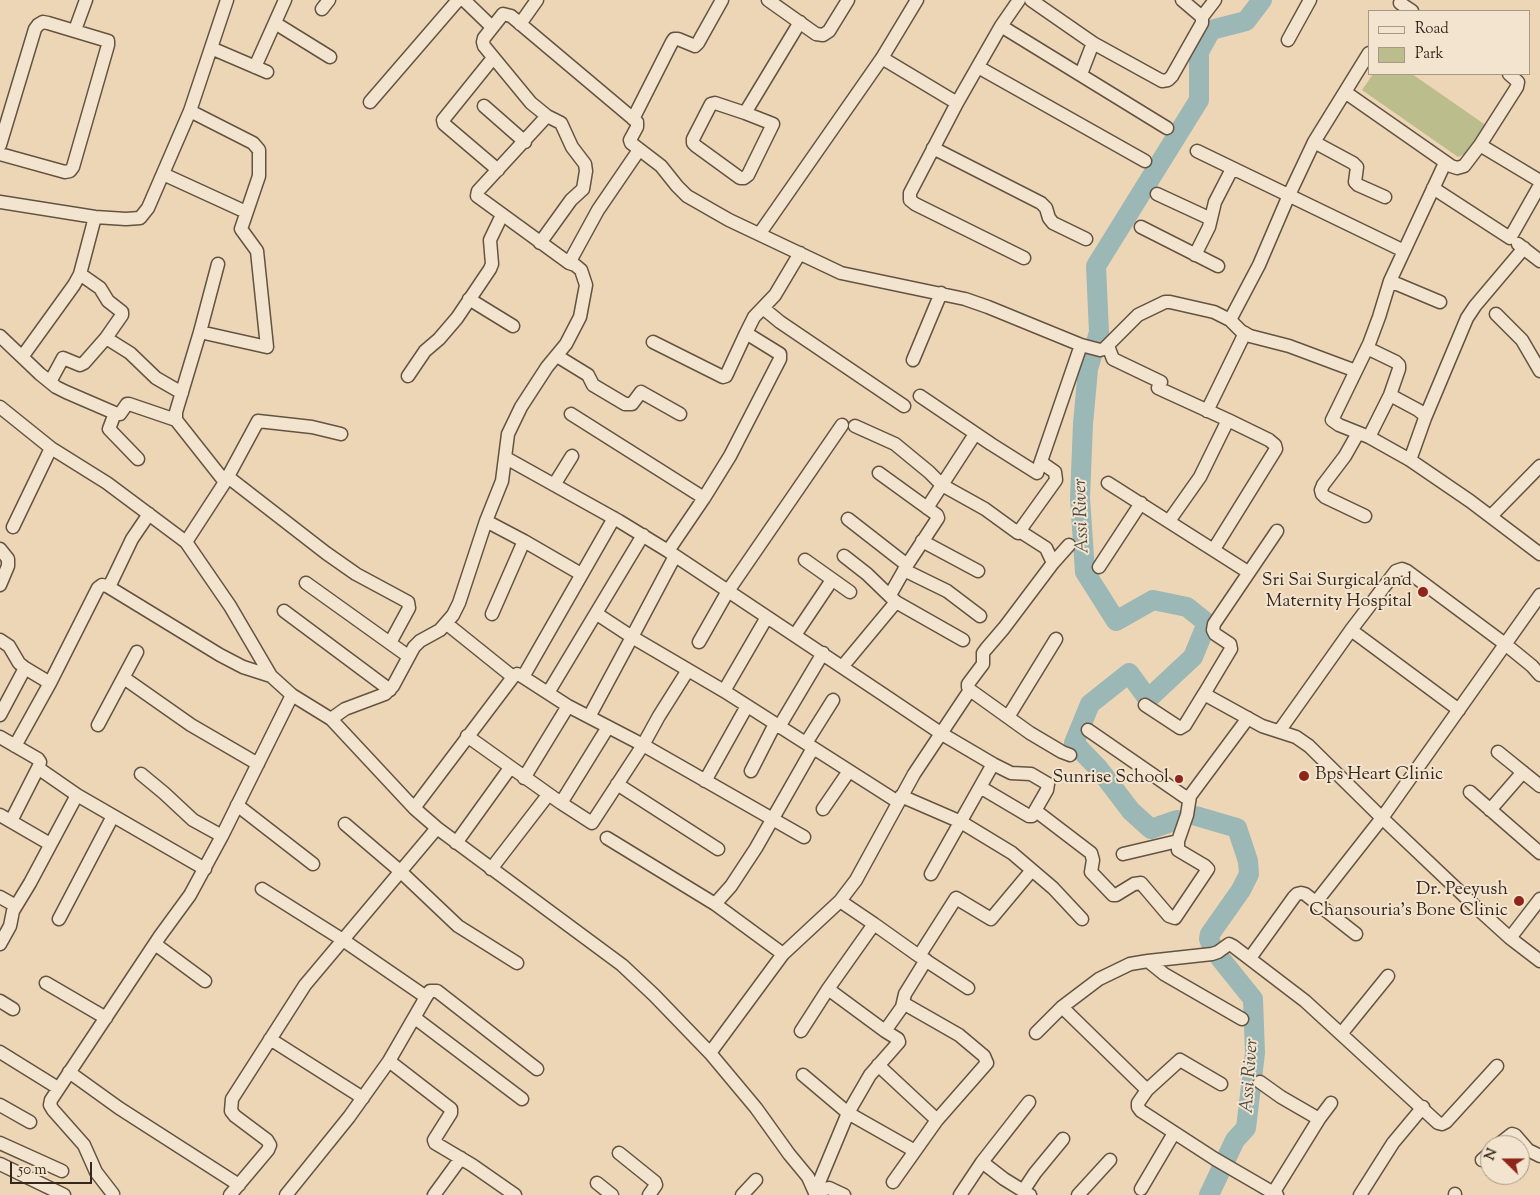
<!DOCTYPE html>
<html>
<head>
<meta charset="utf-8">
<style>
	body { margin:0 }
	#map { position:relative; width:1540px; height:1195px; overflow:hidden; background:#edd6b5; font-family:"Sorts Mill Goudy",serif }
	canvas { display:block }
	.legend { position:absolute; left:1368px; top:10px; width:162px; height:65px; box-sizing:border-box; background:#f3e4cf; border:1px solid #a79887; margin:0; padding:6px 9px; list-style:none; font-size:15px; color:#35271b }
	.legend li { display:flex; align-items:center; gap:10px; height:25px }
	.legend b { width:25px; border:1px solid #a79887 }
	.north { position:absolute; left:1480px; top:1135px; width:50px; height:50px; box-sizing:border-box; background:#f3e4cf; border:1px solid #a79887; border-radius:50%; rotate:292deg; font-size:14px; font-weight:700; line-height:20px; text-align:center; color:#35271b }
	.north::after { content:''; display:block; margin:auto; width:18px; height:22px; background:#8f2418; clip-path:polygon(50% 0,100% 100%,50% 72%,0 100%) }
	.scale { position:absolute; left:10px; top:1162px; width:82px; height:22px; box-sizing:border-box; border:2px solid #35271b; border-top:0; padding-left:6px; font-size:15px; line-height:18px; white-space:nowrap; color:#35271b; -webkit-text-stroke:4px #f3e4cf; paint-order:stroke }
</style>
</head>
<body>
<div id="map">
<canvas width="1540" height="1195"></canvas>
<ul class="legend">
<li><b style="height:6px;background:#f3e4cf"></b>Road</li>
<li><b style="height:14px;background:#bbbd8c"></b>Park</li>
</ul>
<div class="north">N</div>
<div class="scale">50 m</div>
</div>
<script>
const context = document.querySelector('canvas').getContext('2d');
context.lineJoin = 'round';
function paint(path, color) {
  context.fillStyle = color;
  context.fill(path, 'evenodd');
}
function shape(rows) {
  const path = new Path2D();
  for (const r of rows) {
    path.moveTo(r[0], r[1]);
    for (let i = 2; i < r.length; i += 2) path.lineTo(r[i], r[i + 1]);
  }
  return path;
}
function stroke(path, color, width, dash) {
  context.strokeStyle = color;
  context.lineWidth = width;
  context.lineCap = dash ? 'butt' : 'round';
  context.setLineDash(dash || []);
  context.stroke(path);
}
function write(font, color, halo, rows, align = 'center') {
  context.font = font + ' "Sorts Mill Goudy",serif';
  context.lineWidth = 4;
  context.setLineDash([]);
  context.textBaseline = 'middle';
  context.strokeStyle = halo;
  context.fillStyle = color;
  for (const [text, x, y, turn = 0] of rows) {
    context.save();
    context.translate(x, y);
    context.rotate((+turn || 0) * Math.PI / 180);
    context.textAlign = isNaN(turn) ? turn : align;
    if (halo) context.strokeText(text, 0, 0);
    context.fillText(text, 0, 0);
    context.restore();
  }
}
const green = shape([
	[1373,74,1412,74,1487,126,1472,151,1458,157,1362,90]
]);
const river = shape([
	[1196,816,1237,828,1248,861,1249,874,1241,890,1210,934,1209,939,1212,946],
	[1177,820,1151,829,1131,811,1099,769,1074,743,1090,704,1129,673,1148,699,1193,657,1207,623,1187,607,1153,600,1116,621,1085,572,1080,498,1083,424,1088,369,1099,332,1096,266,1199,100,1199,52,1211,30,1246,21,1262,0],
	[1209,1195,1235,1140,1246,1128,1255,1053,1253,999,1220,958]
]);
const minor = shape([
	[464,0,492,27],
	[768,0,816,34,823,35,829,31,848,0],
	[1031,0,1093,43,1081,74],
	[1400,3,1412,11],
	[322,9,329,0],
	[1202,17,1215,0],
	[275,23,330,57],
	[520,24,537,0],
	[1001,26,1167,128],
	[75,30,86,0],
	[1288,40,1310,0],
	[1093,43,1162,81,1168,80,1172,76,1202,23,1202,17,1182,0],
	[211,48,267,72],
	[493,58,443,120,444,124,498,170],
	[882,58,957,103,1001,26,1019,0],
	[255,67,285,0],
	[978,67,1145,161],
	[1345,92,1451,166,1457,168,1464,166,1480,145,1540,181],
	[370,102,458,0],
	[957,103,910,193,910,200,915,204,1024,258],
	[484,106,525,142],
	[190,111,253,143,259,150,259,176,241,229,257,251,267,347,200,332],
	[745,113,773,124,748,175,744,178,740,178,696,146,693,143,693,139,711,104,715,103,745,113,800,22],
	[633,119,672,42,674,39,678,39,695,46,698,43,722,0],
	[1314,142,1353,163,1357,167,1355,182,1358,185,1385,197],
	[0,145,35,29,38,25,43,22,48,23,108,41,108,45,73,167,70,171,65,172,0,154],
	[1480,145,1517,87,1518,82,1509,74],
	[933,148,1041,203,1046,208,1049,218,1053,223,1086,239],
	[1197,151,1404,251],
	[1445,163,1390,281,1379,317,1369,344,1332,420,1339,425,1369,437,1410,460,1470,501,1540,554],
	[163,174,246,212],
	[1433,188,1510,238,1540,185],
	[1157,194,1211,219],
	[0,202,95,217,126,219,140,218,148,208,190,111,227,0],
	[1141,227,1218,266],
	[760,233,882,58,917,0],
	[540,243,571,200,583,189,586,171,585,164,572,147,561,123,547,116,531,103,484,46,483,42,484,38,503,14,511,16,637,122,637,127,630,140,631,143,661,166,677,186,687,196,729,220,841,273,965,299,988,307,1081,345,1100,350,1104,349,1138,315,1165,302,1170,302,1214,312,1230,320,1241,331,1250,336,1289,346,1356,371],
	[1518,244,1540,261],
	[1195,255,1209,227,1215,202,1232,169],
	[569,263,598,210,639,150],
	[1390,281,1440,302],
	[469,299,513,326],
	[763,308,780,322,904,406],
	[1496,314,1522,340,1540,371],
	[1230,320,1259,265,1289,195,1314,142,1369,53],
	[0,336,40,374,56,387,66,392,117,414,120,414,127,404,129,404,176,420],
	[106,338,130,353,156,378,182,393],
	[653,342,723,377,726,376,746,333],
	[1108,346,1113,359,1161,382],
	[1367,348,1396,362,1399,365,1399,369,1390,395,1369,437],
	[557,356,588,375,593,385,625,404,632,404,641,392,680,414],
	[22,357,74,285,80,274,95,217],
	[913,360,941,293],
	[408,376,425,351,439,339,457,318,490,269,492,264,490,240,502,215],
	[50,382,63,358,80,365,84,363,106,338,122,315,122,312,108,301,100,288,80,274],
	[1158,388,1228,420,1200,477,1169,521],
	[1390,395,1418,410,1423,414,1425,418,1410,460],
	[920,396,991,444,1037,473,1081,345],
	[0,407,51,448,107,483,186,542,230,606,271,676,292,695,331,719,414,808,437,828,622,965,654,995,710,1053,756,1108,789,1154,808,1177,816,1195],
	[1207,411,1245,333],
	[115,413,109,429,138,459],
	[571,414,704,498],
	[1425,418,1467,318,1475,306,1524,248],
	[855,426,895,444,929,472,942,485,985,509,1018,533,1056,480,1055,472,1042,463],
	[1358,433,1345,456,1323,485,1321,490,1322,494,1325,497,1365,516],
	[506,458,619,521,668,551,884,695,942,734,993,764,1011,773,1031,774,1048,784,1047,790,1032,816,1029,816,980,787],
	[879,473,937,515,938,518,907,565,890,595],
	[228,477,326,553,356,574,408,602,409,608,390,643],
	[225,482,258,421,312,427,341,434],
	[1108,483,1248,572],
	[554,485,572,456],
	[927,508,975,434],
	[1491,516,1540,466],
	[848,519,907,565],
	[486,521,524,541,581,574],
	[13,527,51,448],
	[1277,531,1214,624,1213,630,1215,634,1230,644,1231,649,1204,694,1262,726,1296,737,1309,746,1382,818,1478,909,1510,938,1540,961],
	[1021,532,1046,548,1053,563],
	[922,541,978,571],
	[186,542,225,482,176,420,176,412,200,332,218,264],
	[1069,545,1053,563,1004,628,986,649,983,653,983,664,968,684,968,687,970,690,1030,733,1062,752,1070,755],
	[0,549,8,559,8,566,0,585],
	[1214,549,1276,449,1275,445,1269,440,1228,420],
	[668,551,704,498,730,456,780,359,780,354,746,333,754,317,775,295,800,253],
	[805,560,850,592],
	[1099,567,1141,503],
	[904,570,947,591,980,616],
	[306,583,408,656],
	[107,586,109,587,132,539,149,514],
	[896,602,963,640],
	[284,611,390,690],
	[492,614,524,541],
	[597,614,632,637,675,556],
	[447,624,513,677,517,674,520,675,568,706,643,745,804,837],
	[795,635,832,580],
	[0,640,9,646,19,663,25,668,50,683,98,588,102,585,107,586,220,655,243,667,271,676],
	[699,642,728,591,842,425],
	[842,667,896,602,867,574,844,556],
	[523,677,614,518],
	[124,678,191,725,258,764],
	[724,691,898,802],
	[548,693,643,535],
	[1145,705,1180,728,1185,725,1204,694],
	[1459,710,1351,630,1396,571,1402,569,1407,571,1505,644,1532,666,1540,675],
	[0,715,25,668],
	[589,717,632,637,724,691,767,617],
	[1008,717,1056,639],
	[331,719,345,709,385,694,393,686,414,647,420,641,440,630,453,615,459,603,486,521,502,481,508,434,521,407,547,367,566,344,580,317,586,285,581,270,575,265,569,263,477,196,478,191,547,116],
	[98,725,137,652],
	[779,727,823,653],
	[1088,730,1185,797,1190,796,1248,718],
	[1280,730,1351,630],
	[467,736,561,803,608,727],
	[0,737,38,759,40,762,39,766,11,821],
	[806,743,833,700],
	[15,746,50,683],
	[1498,752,1540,786],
	[38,768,77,795,205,869],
	[751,771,775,724],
	[141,774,164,793,193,820,222,836],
	[524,778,568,706],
	[705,781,747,706],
	[617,784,718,849],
	[1470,792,1540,853],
	[901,796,961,822,1012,853,1053,888,1082,919],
	[561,803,592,823,643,745,659,716,688,670],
	[237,805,313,864],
	[414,808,513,677],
	[823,809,849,771],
	[1490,810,1523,772],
	[1036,811,1091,853,1093,860,1091,872,1113,895,1116,895,1134,884,1141,883,1169,916,1175,918,1208,869,1205,866,1178,850,1178,841,1187,815,1190,796],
	[0,815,50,844],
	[345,824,400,871,458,926,517,963],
	[607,838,715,904,783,954],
	[456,843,510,768],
	[1123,854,1178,841],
	[491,869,548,795],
	[931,874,993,764],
	[262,889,343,940,426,997,389,1061],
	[0,897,16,906],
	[1316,902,1382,818,1540,595],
	[715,904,731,886,756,848,813,748],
	[59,919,113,816],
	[874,924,919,956,956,898,991,919,1032,870],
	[1510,938,1540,899],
	[0,944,10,926,13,911,30,883,77,795],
	[155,944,205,981],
	[919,956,968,988],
	[1250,958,1294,897,1297,894,1301,893,1305,894,1356,934],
	[46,983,106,1018],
	[828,989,885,1031],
	[426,997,430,991,437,991,537,1069],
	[0,1001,13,1009],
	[415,1018,522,1099],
	[1242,1019,1164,974,1148,961,1212,954,1218,952,1229,944,1233,946,1305,1001,1438,1123,1442,1124,1446,1122,1497,1066],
	[801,1031,828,989,874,924,840,901],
	[1036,1033,1062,1007],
	[1341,1034,1388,976],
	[270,1039,363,1098],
	[0,1052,58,1088],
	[710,1053,783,954,840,901,856,880,914,774,970,690],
	[878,1065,937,1120],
	[69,1072,119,1108,239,1185],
	[803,1075,848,1113,915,1151],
	[1260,1082,1281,1097,1319,1119],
	[1221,1084,1180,1060,1147,1090,1138,1103,1138,1107,1141,1111,1215,1159,1277,1195],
	[1147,1090,1062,1007,1099,979,1130,964,1148,961],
	[0,1105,30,1122],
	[0,1143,62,1171],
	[1498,1145,1512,1134,1515,1135,1528,1150,1540,1156],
	[619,1153,655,1182,656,1185,649,1195],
	[1482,1160,1490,1153],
	[982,1162,1004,1179,1030,1195],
	[0,1164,64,1195],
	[893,1182,937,1120,987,1063,984,1056,959,1035,903,1003],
	[597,1183,612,1195],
	[1141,1189,1174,1133],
	[1023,1191,1035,1173,1063,1139],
	[815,1192,848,1113,870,1075,899,1042,898,1039,885,1031,902,1007,905,994,926,960],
	[815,1192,829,1188,844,1195],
	[112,1195,113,1194,96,1172,84,1145,53,1110,50,1105,51,1100,160,936,190,895,222,836,292,695],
	[230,1195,268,1150,270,1145,267,1140,235,1116,231,1111,232,1099,305,985,437,828],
	[286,1195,349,1117,389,1061,451,1109,451,1113,434,1140,435,1143,472,1165,515,1195],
	[434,1195,461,1158],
	[742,1195,756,1180],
	[960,1195,982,1162,1029,1102],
	[1078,1195,1110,1160],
	[1272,1195,1319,1119,1331,1103],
	[1360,1195,1393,1143,1423,1107],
	[1455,1195,1455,1194]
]);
const markers = [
	[1423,592,6,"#8f2418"],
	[1304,776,6,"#8f2418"],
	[1179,779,5,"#8f2418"],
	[1519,901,6,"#8f2418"]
];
const poiNames = [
	["Sri Sai Surgical and",1412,582],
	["Maternity Hospital",1412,603],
	["Bps Heart Clinic",1315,776,"left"],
	["Sunrise School",1169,779],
	["Dr. Peeyush",1508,891],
	["Chansouria's Bone Clinic",1508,912]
];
const waterNames = [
	["Assi River",1083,516,-92],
	["Assi River",1251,1076,-86]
];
paint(green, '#bbbd8c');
stroke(river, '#9bb7b6', 20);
stroke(minor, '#635342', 15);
stroke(minor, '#f3e4cf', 12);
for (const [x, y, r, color] of markers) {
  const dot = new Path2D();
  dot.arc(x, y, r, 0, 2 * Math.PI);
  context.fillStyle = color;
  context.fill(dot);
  stroke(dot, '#f3e4cf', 2);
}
write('18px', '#35271b', '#f3e4cf', poiNames, 'right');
write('italic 19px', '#4e4b42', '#f3e4cf', waterNames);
</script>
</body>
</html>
